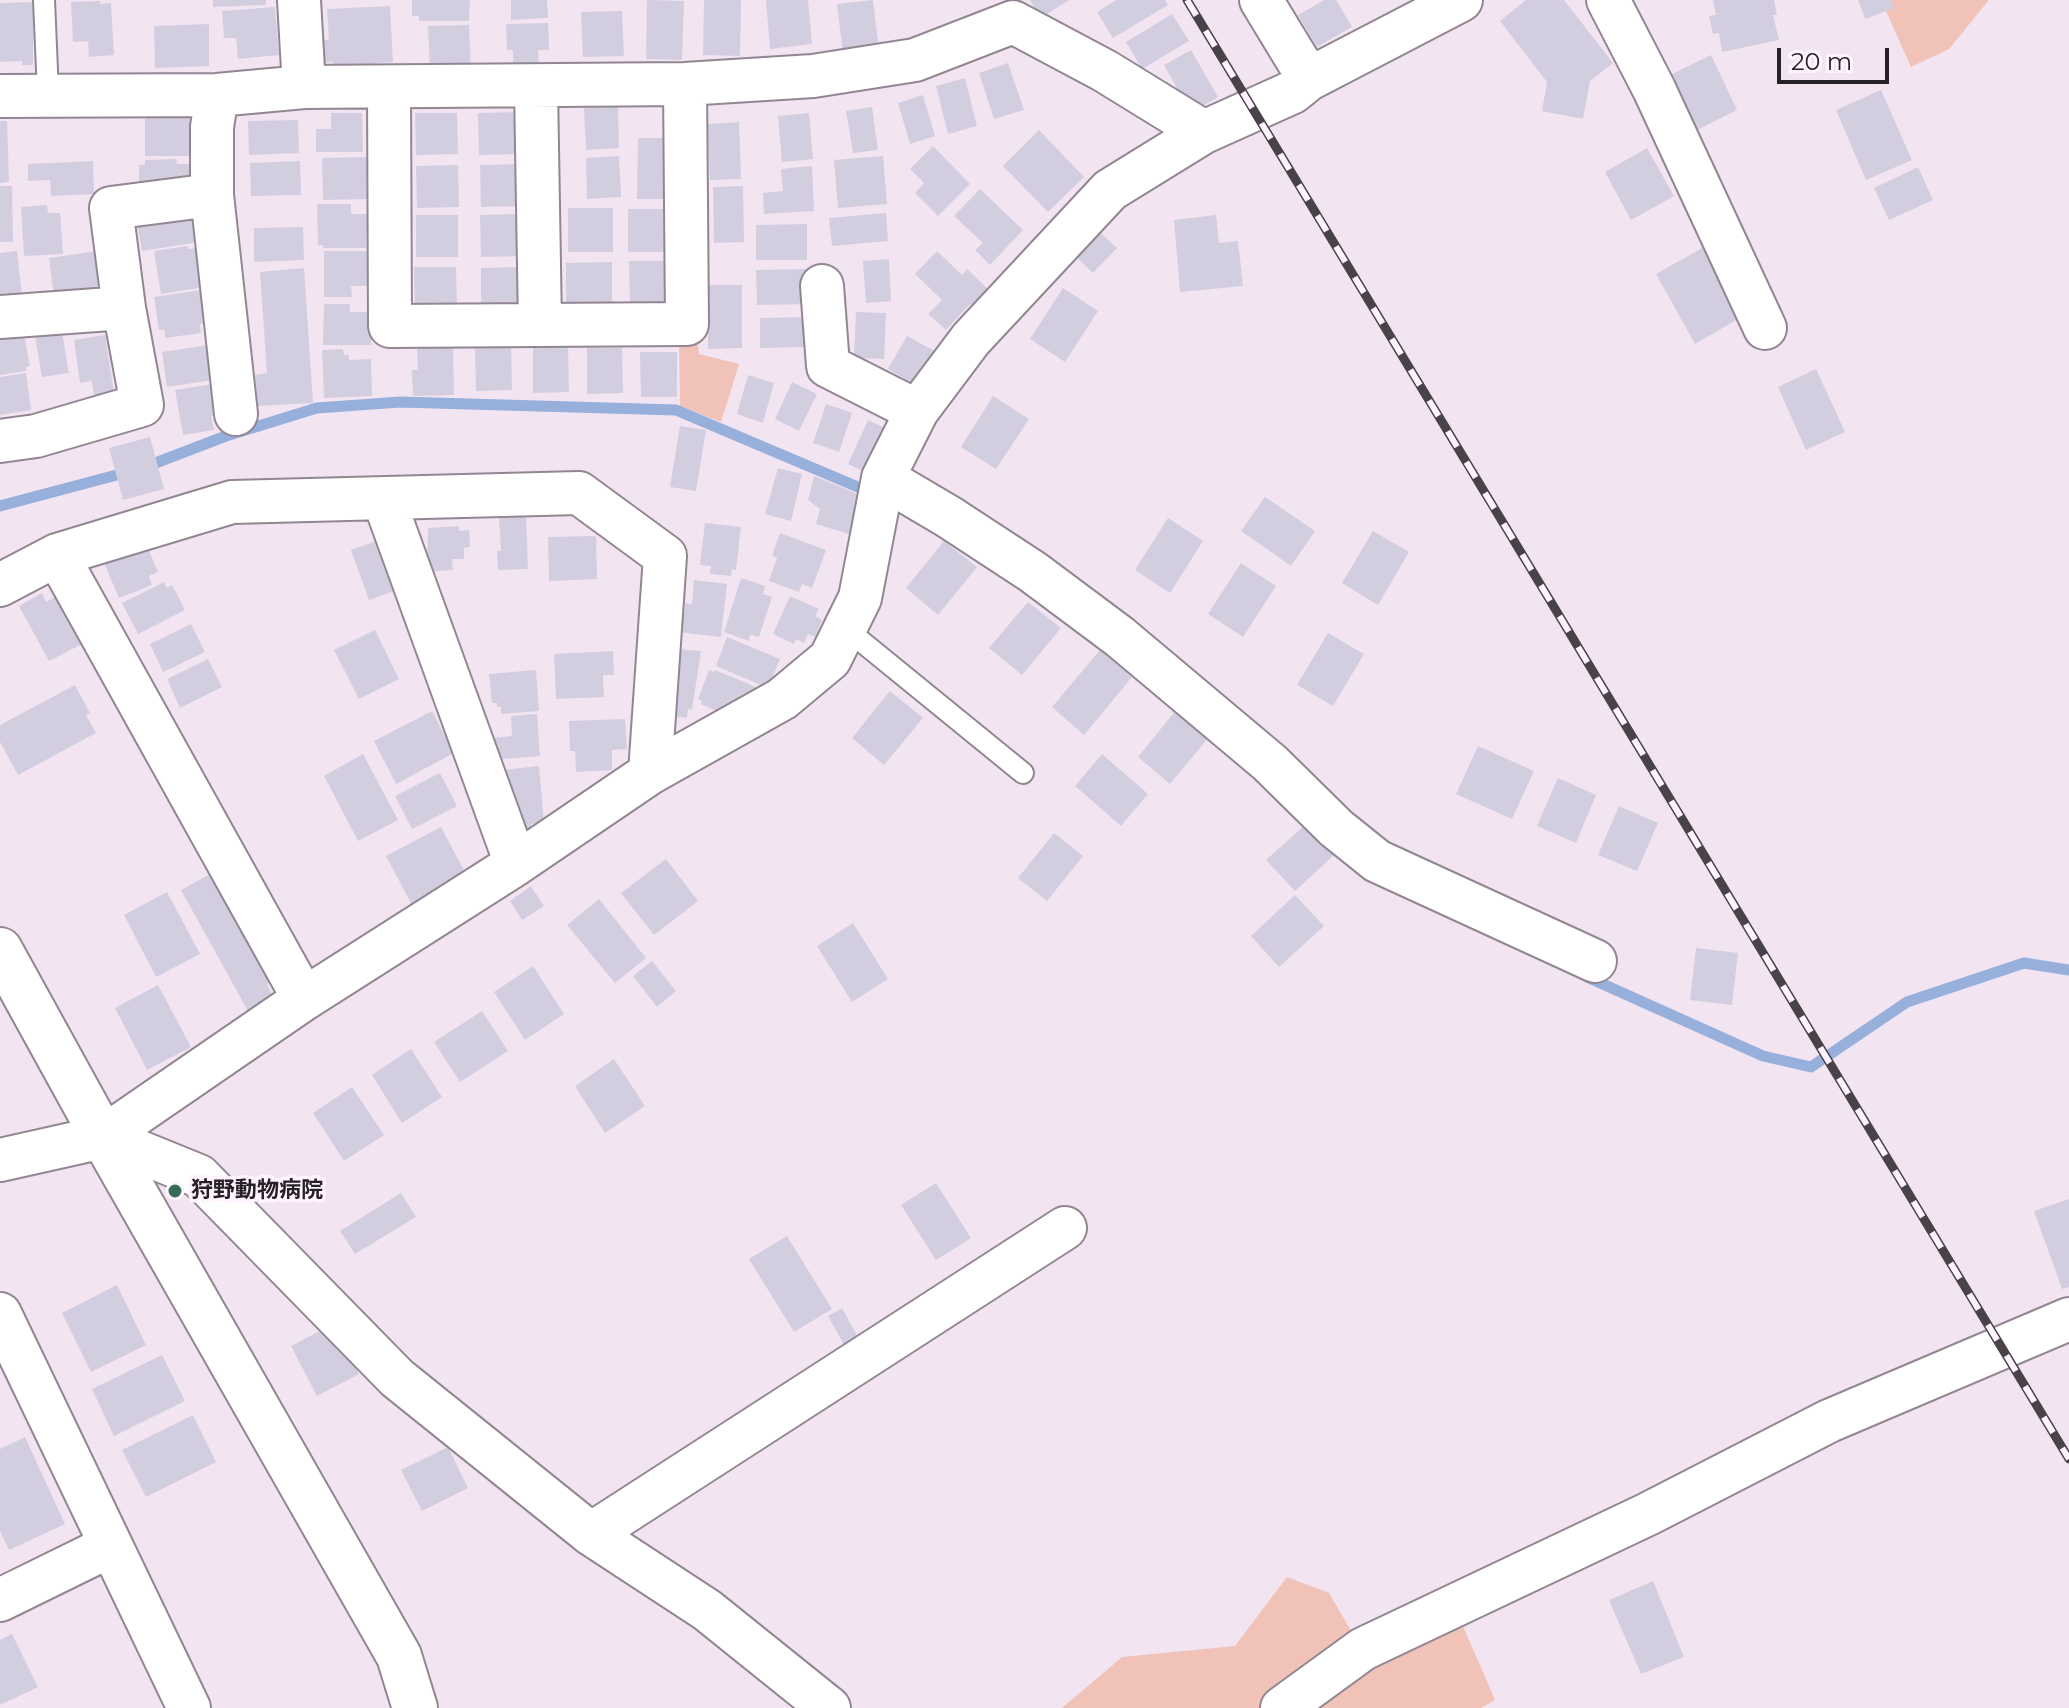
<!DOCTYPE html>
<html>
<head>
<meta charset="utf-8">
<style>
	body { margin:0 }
	#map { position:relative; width:2069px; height:1708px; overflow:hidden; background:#f3e4f2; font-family:Montserrat,sans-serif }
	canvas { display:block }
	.scale { position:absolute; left:1777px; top:48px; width:112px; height:36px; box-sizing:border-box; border:4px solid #262126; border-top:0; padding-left:10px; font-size:24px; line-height:28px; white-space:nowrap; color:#262126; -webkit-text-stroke:6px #fef3fe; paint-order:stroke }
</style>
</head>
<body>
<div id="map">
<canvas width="2069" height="1708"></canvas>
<div class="scale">20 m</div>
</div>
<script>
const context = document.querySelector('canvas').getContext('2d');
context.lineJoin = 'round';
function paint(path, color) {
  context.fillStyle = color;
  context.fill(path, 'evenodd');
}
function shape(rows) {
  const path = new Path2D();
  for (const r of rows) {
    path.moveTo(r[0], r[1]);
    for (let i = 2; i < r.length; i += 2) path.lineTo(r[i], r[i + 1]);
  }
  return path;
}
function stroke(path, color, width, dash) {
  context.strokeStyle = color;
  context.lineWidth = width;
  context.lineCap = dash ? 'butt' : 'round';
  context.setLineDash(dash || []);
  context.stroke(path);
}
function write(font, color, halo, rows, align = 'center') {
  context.font = font + ' Montserrat,"Noto Sans JP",sans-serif';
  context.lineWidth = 7;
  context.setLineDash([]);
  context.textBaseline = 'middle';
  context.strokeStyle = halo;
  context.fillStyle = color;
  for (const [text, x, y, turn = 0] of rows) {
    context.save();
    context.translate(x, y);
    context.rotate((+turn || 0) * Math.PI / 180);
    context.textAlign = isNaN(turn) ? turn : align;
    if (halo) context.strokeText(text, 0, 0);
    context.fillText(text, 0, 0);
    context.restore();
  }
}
const green = shape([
	[1881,0,1989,0,1949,49,1911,67],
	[679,335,697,335,699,354,739,364,721,422,680,406],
	[1287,1577,1329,1593,1368,1660,1459,1617,1495,1700,1481,1708,1062,1708,1122,1657,1235,1646]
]);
const stream = shape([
	[145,467,226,436,317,408,400,402,676,410,872,493],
	[0,506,128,472],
	[1587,977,1763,1056,1811,1067,1907,1002,2024,963,2069,970]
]);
const building = shape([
	[213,0,266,0,266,5,213,7],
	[412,0,470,0,469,21,419,21,419,16,412,16],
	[511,0,547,0,548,18,511,20],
	[647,0,684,1,682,60,646,59],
	[704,0,741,0,740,56,703,55],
	[766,0,808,0,812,44,770,49],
	[873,0,879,49,843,54,837,4],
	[1030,0,1069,0,1041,18],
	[1116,0,1165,0,1168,5,1113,38,1097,12],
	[1324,0,1336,0,1352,27,1317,47,1298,15],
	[1526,0,1564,0,1613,63,1590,81,1583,119,1542,111,1547,82,1500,21],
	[1713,0,1774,0,1777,15,1773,15,1779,40,1722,52,1719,33,1713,34,1709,16,1716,15],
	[1858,0,1891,0,1894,8,1865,19],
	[100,1,100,4,111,3,114,55,89,57,88,41,73,42,71,2],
	[33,2,33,65,22,65,22,61,0,62,0,3],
	[390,6,393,62,377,63,377,70,334,72,333,62,324,62,323,40,329,40,327,9],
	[275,7,279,55,238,59,236,38,224,38,222,11],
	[622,11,624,56,583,57,581,12],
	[1172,14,1189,41,1142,69,1126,42],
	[548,23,549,50,538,50,539,65,513,66,513,50,507,50,506,24],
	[209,24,209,66,155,68,154,26],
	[469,25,471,70,430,72,428,26],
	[1191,50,1218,97,1191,113,1164,65],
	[1711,55,1737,110,1697,130,1670,75],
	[1008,63,1024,110,994,119,979,73],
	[965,78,977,126,948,134,936,86],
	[1881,90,1912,160,1866,180,1836,110],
	[923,95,935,136,910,144,898,103],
	[618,107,619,148,586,150,584,108],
	[872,107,878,150,853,153,846,111],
	[520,112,521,154,479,155,478,113],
	[331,113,362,113,363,152,316,152,316,129,331,129],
	[415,113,457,113,458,154,416,155],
	[809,113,813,159,782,162,778,116],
	[145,118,192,118,192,156,145,156],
	[298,120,299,153,249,155,248,121],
	[0,121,7,121,9,182,0,183],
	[739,122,741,179,710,180,708,124],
	[1039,130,1084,177,1048,212,1003,166],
	[638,138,674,138,674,199,637,199],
	[933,146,970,184,938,216,915,193,924,183,910,169],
	[1647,148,1674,196,1631,220,1605,172],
	[619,156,621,197,587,199,586,158],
	[883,156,887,204,838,208,834,160],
	[370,157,370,199,323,200,322,158],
	[177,159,176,164,191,164,191,185,139,191,139,165,145,165,145,160],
	[93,161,94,194,51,196,50,180,28,181,28,164],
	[300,161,301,195,251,196,250,163],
	[522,164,523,206,481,207,480,165],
	[458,165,459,207,417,208,416,166],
	[812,166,814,211,764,214,763,193,783,191,781,169],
	[1918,167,1933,200,1889,220,1874,188],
	[0,186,12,186,13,242,0,242],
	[743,186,744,242,714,243,713,187],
	[980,189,1023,230,990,265,975,250,983,243,954,216],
	[317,204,351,204,351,214,371,214,372,230,367,230,366,248,323,248,323,245,318,245],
	[47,205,48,213,60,213,63,254,24,256,21,207],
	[568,208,613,208,613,252,568,252],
	[628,209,673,209,673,252,628,252],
	[886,213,888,241,832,246,829,218],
	[522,214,523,256,481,257,480,215],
	[416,215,458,215,458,257,416,257],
	[1216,215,1219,243,1238,241,1243,286,1180,292,1174,220],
	[191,217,192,221,196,221,199,242,142,251,137,222],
	[807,224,807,260,756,260,756,225],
	[303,227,304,260,254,262,254,228],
	[1094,227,1117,248,1093,273,1070,251],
	[187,246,188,249,198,248,204,287,161,294,154,251],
	[1704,247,1743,316,1695,344,1656,274],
	[17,251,22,296,0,298,0,253],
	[99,251,105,289,54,296,49,258],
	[324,251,371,251,372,286,351,286,352,297,324,297],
	[937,251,962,275,967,269,990,291,974,308,970,304,946,330,928,314,942,300,915,274],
	[889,259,891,301,866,303,863,261],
	[629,261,675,261,675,304,630,304],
	[612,262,612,306,566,306,566,263],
	[414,267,456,267,457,309,415,309],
	[523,267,524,309,481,310,481,268],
	[304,268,313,403,258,406,255,375,267,373,260,272],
	[807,269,808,304,757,305,756,270],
	[708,285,742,285,742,348,708,349],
	[1063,288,1098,311,1065,362,1030,339],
	[201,290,206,323,200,324,201,333,165,338,165,330,159,330,154,297],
	[324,304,350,304,350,312,371,312,371,345,323,345],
	[856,312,886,313,884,359,854,358],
	[809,317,810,347,760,348,760,318],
	[23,330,30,366,26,367,26,371,0,375,0,333],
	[62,332,69,373,42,377,35,336],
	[105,335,114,393,94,396,92,381,80,383,74,340],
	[907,336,940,354,921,388,888,369],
	[417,344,453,345,454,395,413,396,412,370,418,370],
	[208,345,213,380,167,387,162,352],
	[511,345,512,390,476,391,475,346],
	[568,347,569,392,533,393,533,348],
	[587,348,622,348,623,393,587,394],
	[343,349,344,355,349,355,349,360,371,359,372,396,324,398,322,350],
	[640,352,677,352,677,397,641,397],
	[1816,369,1845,432,1806,450,1778,387],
	[26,373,31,410,0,415,0,377],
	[748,375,774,383,763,423,737,414],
	[792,382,817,394,799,431,775,419],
	[212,384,217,415,211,416,214,430,183,435,175,390],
	[993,396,1029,419,996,469,961,447],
	[826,404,852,413,839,452,813,443],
	[868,420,891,431,871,475,848,464],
	[680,426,706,430,696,491,670,487],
	[150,437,164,489,123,500,109,448],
	[778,468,802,474,791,521,765,514],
	[814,476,865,497,855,536,816,524,820,509,808,500],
	[1265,497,1315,531,1291,566,1241,531],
	[526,514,528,569,498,570,497,551,501,551,499,515],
	[1168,518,1203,541,1170,593,1135,570],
	[705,523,741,527,736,570,732,569,731,576,710,574,711,566,700,565],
	[459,526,459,531,469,530,470,547,464,548,464,559,452,559,453,570,427,572,428,528],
	[1373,531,1409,552,1378,605,1342,583],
	[780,533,826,550,812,588,802,584,799,592,769,581,777,558,772,556],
	[596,536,597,579,549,581,548,537],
	[379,540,397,590,369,600,351,550],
	[944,541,977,567,938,615,906,588],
	[147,546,158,572,149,576,152,585,119,598,104,563],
	[1241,563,1276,586,1243,637,1208,614],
	[741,578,765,586,763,594,772,597,759,637,750,635,749,641,724,632],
	[694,580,727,584,721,637,677,632,680,609,685,610,685,603,692,604],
	[164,582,167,588,172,585,185,610,138,634,122,603],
	[42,593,46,602,57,596,82,644,49,661,19,606],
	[790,596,819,609,815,616,822,620,815,637,808,634,804,643,796,639,794,644,773,634],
	[1028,602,1061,628,1022,675,989,648],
	[191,624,205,652,163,672,150,644],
	[375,630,399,679,359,699,334,650],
	[1328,633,1364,654,1333,706,1297,685],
	[727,637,780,659,768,688,716,666],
	[678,649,701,651,692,710,688,709,687,718,671,716],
	[1100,650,1132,677,1084,735,1052,707],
	[613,651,614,675,603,675,604,697,556,699,554,654],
	[208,659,222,687,180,708,167,679],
	[536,670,539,711,501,714,501,707,497,707,497,703,492,703,489,674],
	[709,670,714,672,715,670,761,689,726,715,701,704,702,701,698,699],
	[75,685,90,713,86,715,96,733,18,775,0,742,0,725],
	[890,691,923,718,884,765,852,738],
	[1176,710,1209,737,1170,784,1138,757],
	[432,711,454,753,396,784,374,741],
	[537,714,540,756,493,760,492,738,512,736,511,716],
	[625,719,627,749,612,750,612,770,576,772,575,751,570,751,569,721],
	[1478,746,1534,771,1512,819,1456,794],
	[363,754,398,820,358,841,324,776],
	[1102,754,1148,794,1121,826,1075,786],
	[539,766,544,823,531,824,531,830,512,832,503,770],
	[440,773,457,806,412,829,395,796],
	[1558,778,1596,795,1576,843,1537,826],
	[1619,806,1658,823,1637,871,1598,855],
	[1305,825,1334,855,1295,891,1266,860],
	[441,827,467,876,412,905,386,856],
	[1054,833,1083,856,1047,901,1018,878],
	[666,859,698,901,654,935,621,893],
	[214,872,273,980,267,984,273,997,248,1011,181,890],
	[531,886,544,906,522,920,510,901],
	[167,892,200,954,156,977,124,915],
	[1295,895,1324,926,1279,967,1251,936],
	[599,899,646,958,615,983,567,925],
	[853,923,888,979,852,1002,817,946],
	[1696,948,1738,953,1732,1005,1690,1000],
	[652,961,676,991,657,1007,633,976],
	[533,966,564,1014,525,1040,494,992],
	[158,985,191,1047,147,1070,115,1008],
	[482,1011,508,1051,460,1082,434,1042],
	[411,1049,442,1097,402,1123,372,1075],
	[614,1059,645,1106,605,1133,575,1086],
	[352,1087,384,1135,344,1161,313,1113],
	[936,1183,971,1238,936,1260,901,1205],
	[401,1193,416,1217,355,1254,340,1231],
	[2069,1199,2069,1287,2062,1289,2034,1211],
	[787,1236,832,1309,794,1332,749,1259],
	[117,1285,146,1345,91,1372,62,1313],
	[842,1308,858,1337,844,1345,828,1316],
	[333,1324,359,1374,317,1396,291,1346],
	[162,1355,185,1401,114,1436,92,1389],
	[193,1415,216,1462,146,1497,122,1450],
	[25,1437,65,1524,9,1550,0,1531,0,1449],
	[448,1447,468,1488,422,1511,401,1470],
	[1653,1581,1684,1657,1641,1674,1609,1600],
	[12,1634,38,1687,0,1705,0,1640]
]);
const lane = shape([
	[44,0,48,94],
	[845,628,1023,773]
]);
const street = shape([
	[299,0,304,87],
	[1261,0,1309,79],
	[1608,0,1654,89,1765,328],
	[536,87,540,325],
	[389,88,390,326,687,324,685,84],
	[217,95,212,127,212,195,236,414],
	[0,96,217,95,304,87,685,84,813,76,915,60,1013,22,1105,71,1204,132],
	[822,286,828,366,917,411],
	[0,317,124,308],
	[0,441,36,436,142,405,124,308,111,208,212,195],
	[883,478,949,517,1033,572,1120,637,1270,763,1336,828,1377,861,1595,961],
	[384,500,516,864],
	[57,555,304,999],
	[0,585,57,555,232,502,579,493,665,556,650,773],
	[103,1137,199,1176,397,1378,591,1534,707,1610,829,1708],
	[0,1160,103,1137,304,999,516,864,650,773,782,699,830,659,860,598,883,478,917,411,971,339,1110,190,1204,132,1293,92,1309,79,1461,0],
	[0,1314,189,1708],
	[591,1534,1065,1228],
	[0,1600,110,1546],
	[1282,1708,1363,1649,1648,1514,1829,1421,2069,1319]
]);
const secondary = shape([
	[0,950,103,1137,399,1656,415,1708]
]);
const rail = shape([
	[1187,0,2069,1459]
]);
const markers = [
	[175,1191,8,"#336d56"]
];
const poiNames = [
	["狩野動物病院",191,1191]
];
paint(green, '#f0c2b8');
stroke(stream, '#97afdb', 11);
paint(building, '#d2cee0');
stroke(lane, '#938693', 24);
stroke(street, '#938693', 46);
stroke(secondary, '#938693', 48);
stroke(lane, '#fff', 20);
stroke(street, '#fff', 42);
stroke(secondary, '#fff', 44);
stroke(rail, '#494249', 9);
stroke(rail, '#fef3fe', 6, [18]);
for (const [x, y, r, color] of markers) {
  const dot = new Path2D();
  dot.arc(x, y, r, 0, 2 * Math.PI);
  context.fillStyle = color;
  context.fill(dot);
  stroke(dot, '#fef3fe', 3);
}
write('bold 22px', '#262126', '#fef3fe', poiNames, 'left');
</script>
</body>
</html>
